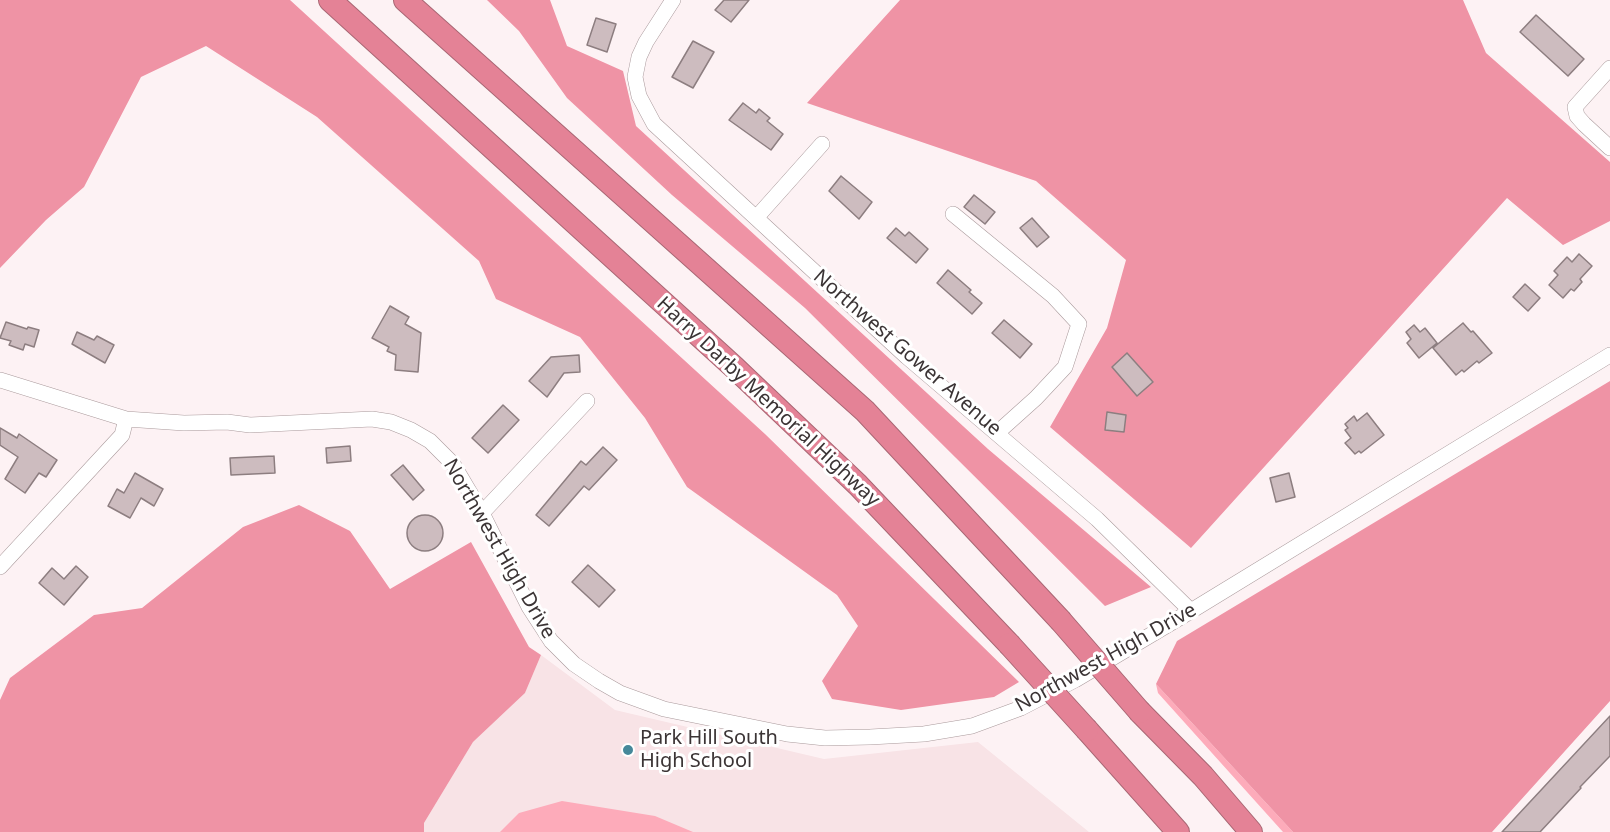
<!DOCTYPE html>
<html>
<head>
<meta charset="utf-8">
<style>
	body { margin:0 }
	canvas { display:block; background:#fdf2f4 }
</style>
</head>
<body>
<canvas width="1610" height="832"></canvas>
<script>
const context = document.querySelector('canvas').getContext('2d');
context.lineJoin = 'round';
function paint(path, color) {
  context.fillStyle = color;
  context.fill(path, 'evenodd');
}
function shape(rows) {
  const path = new Path2D();
  for (const r of rows) {
    if (r.length === 3) {
      path.moveTo(r[0] + r[2], r[1]);
      path.arc(r[0], r[1], r[2], 0, 2 * Math.PI);
      continue;
    }
    path.moveTo(r[0], r[1]);
    for (let i = 2; i < r.length; i += 2) path.lineTo(r[i], r[i + 1]);
  }
  return path;
}
function stroke(path, color, width, dash) {
  context.strokeStyle = color;
  context.lineWidth = width;
  context.lineCap = dash ? 'butt' : 'round';
  context.setLineDash(dash || []);
  context.stroke(path);
}
function write(font, color, halo, rows, align = 'center') {
  context.font = font + ' "Noto Sans",sans-serif';
  context.lineWidth = 6;
  context.setLineDash([]);
  context.textBaseline = 'middle';
  context.strokeStyle = halo;
  context.fillStyle = color;
  for (const [text, x, y, turn = 0] of rows) {
    context.save();
    context.translate(x, y);
    context.rotate((+turn || 0) * Math.PI / 180);
    context.textAlign = isNaN(turn) ? turn : align;
    if (halo) context.strokeText(text, 0, 0);
    context.fillText(text, 0, 0);
    context.restore();
  }
}
const built = shape([
	[541,655,615,710,824,759,978,742,1089,832,424,832,424,823,473,742,525,693]
]);
const green = shape([
	[1156,684,1293,832,1283,832,1158,693],
	[562,801,655,816,693,832,500,832,519,813]
]);
const forest = shape([
	[0,0,290,0,765,434,1019,682,994,697,901,710,832,699,822,681,858,626,837,595,687,487,645,418,580,337,496,299,479,261,317,117,206,46,141,77,84,187,46,220,0,268],
	[487,0,550,0,567,46,623,71,636,126,988,449,1151,587,1105,606,805,308,672,195,567,98,519,31],
	[900,0,1463,0,1486,53,1610,162,1610,221,1563,245,1507,198,1191,548,1050,427,1107,328,1126,260,1036,181,807,103],
	[1610,381,1610,701,1492,832,1293,832,1156,684,1177,641],
	[299,505,350,531,390,589,471,542,529,647,541,655,525,693,473,742,424,823,424,832,0,832,0,700,10,678,94,615,142,608,243,527]
]);
const building = shape([
	[724,0,749,0,731,22,715,10,724,0],
	[1536,15,1584,59,1568,76,1520,32,1536,15],
	[596,18,616,24,607,52,587,45,596,18],
	[693,41,714,52,693,88,672,77,693,41],
	[743,103,756,113,759,109,770,118,767,121,783,134,771,150,729,120,743,103],
	[841,176,872,202,859,219,829,191,841,176],
	[974,195,995,212,985,224,964,207,974,195],
	[1032,218,1049,237,1037,247,1020,228,1032,218],
	[896,228,905,236,909,232,928,249,916,263,887,238,896,228],
	[1579,254,1592,266,1580,279,1582,282,1574,291,1571,289,1563,298,1549,285,1558,275,1554,271,1567,257,1572,262,1579,254],
	[948,270,971,290,969,292,982,303,972,314,937,283,948,270],
	[1525,284,1540,298,1528,311,1513,297,1525,284],
	[390,306,409,317,405,324,421,333,418,372,395,370,396,355,387,351,389,347,372,338,390,306],
	[1004,320,1032,344,1020,358,992,333,1004,320],
	[6,322,27,329,28,327,39,330,34,347,25,344,23,350,9,345,11,341,0,338,6,322],
	[1463,323,1471,332,1473,331,1492,353,1479,363,1477,361,1464,372,1462,370,1456,375,1433,348,1463,323],
	[1414,325,1420,332,1425,328,1437,343,1419,358,1407,343,1411,339,1406,332,1414,325],
	[77,332,94,340,97,336,114,345,105,363,72,344,77,332],
	[1127,353,1153,382,1137,396,1112,367,1127,353],
	[579,355,580,372,564,373,547,397,529,381,551,357,579,355],
	[503,405,519,420,488,453,472,438,503,405],
	[1107,412,1126,415,1124,432,1105,430,1107,412],
	[1367,413,1384,435,1361,453,1359,451,1355,454,1345,443,1351,438,1345,430,1348,428,1345,424,1354,416,1357,421,1367,413],
	[0,428,17,438,19,434,57,460,46,477,39,473,25,493,5,479,18,457,0,445,0,428],
	[350,446,351,461,327,463,326,448,350,446],
	[603,447,617,460,589,490,584,486,549,526,536,515,581,461,586,465,603,447],
	[274,456,275,473,231,475,230,458,274,456],
	[403,465,424,490,413,500,391,475,403,465],
	[135,473,163,489,154,506,141,498,130,518,108,506,117,489,124,493,135,473],
	[1289,473,1295,497,1276,502,1270,478,1289,473],
	[425,533,18],
	[588,565,615,590,599,607,572,582,588,565],
	[76,566,88,577,64,605,39,583,52,568,64,579,76,566],
	[1610,716,1610,756,1580,787,1581,788,1540,832,1502,832,1610,716]
]);
const minor = shape([
	[673,0,646,42,639,57,635,77,639,96,654,124,907,357,1097,519,1191,611],
	[1610,68,1575,107,1577,116,1584,124,1610,148],
	[953,214,1053,296,1079,324,1065,367,1036,398,997,433],
	[756,218,822,144],
	[0,380,126,419,184,423,227,422,250,425,372,419,391,422,411,430,430,441,453,464,482,513,529,607,551,641,574,664,599,681,620,693,664,709,787,734,825,738,870,737,924,734,972,726,1021,708,1075,680,1191,611,1610,355],
	[482,513,587,401],
	[0,567,122,435,126,419]
]);
const highway = shape([
	[330,0,735,368,858,485,1009,644],
	[405,0,865,411,1060,620],
	[1140,712,1203,776,1251,832],
	[1087,730,1178,832]
]);
const highwayBridge = shape([
	[1060,620,1140,712],
	[1009,644,1087,730]
]);
const markers = [
	[628,750,6,"#46889a"]
];
const streetNames = [
	["Northwest Gower Avenue",907,353,41],
	["Harry Darby Memorial Highway",768,402,43],
	["Northwest High Drive",499,549,60],
	["Northwest High Drive",1106,658,-29]
];
const poiNames = [
	["Park Hill South",640,738],
	["High School",640,761]
];
paint(built, '#f8e3e6');
paint(green, '#fdabba');
paint(forest, '#ef93a5');
paint(building, '#cdbcbf');
stroke(building, '#8d7e80', 1.5);
stroke(minor, '#aa9a9c', 16);
stroke(highway, '#a96774', 24);
stroke(minor, '#fff', 15);
stroke(highway, '#e48296', 22);
stroke(highwayBridge, '#a96774', 24, []);
stroke(highwayBridge, '#e48296', 22);
for (const [x, y, r, color] of markers) {
  const dot = new Path2D();
  dot.arc(x, y, r, 0, 2 * Math.PI);
  context.fillStyle = color;
  context.fill(dot);
  stroke(dot, '#fff', 2);
}
write('20px', '#3b3435', '#fff', streetNames);
write('20px', '#3b3435', '#fff', poiNames, 'left');
</script>
</body>
</html>
